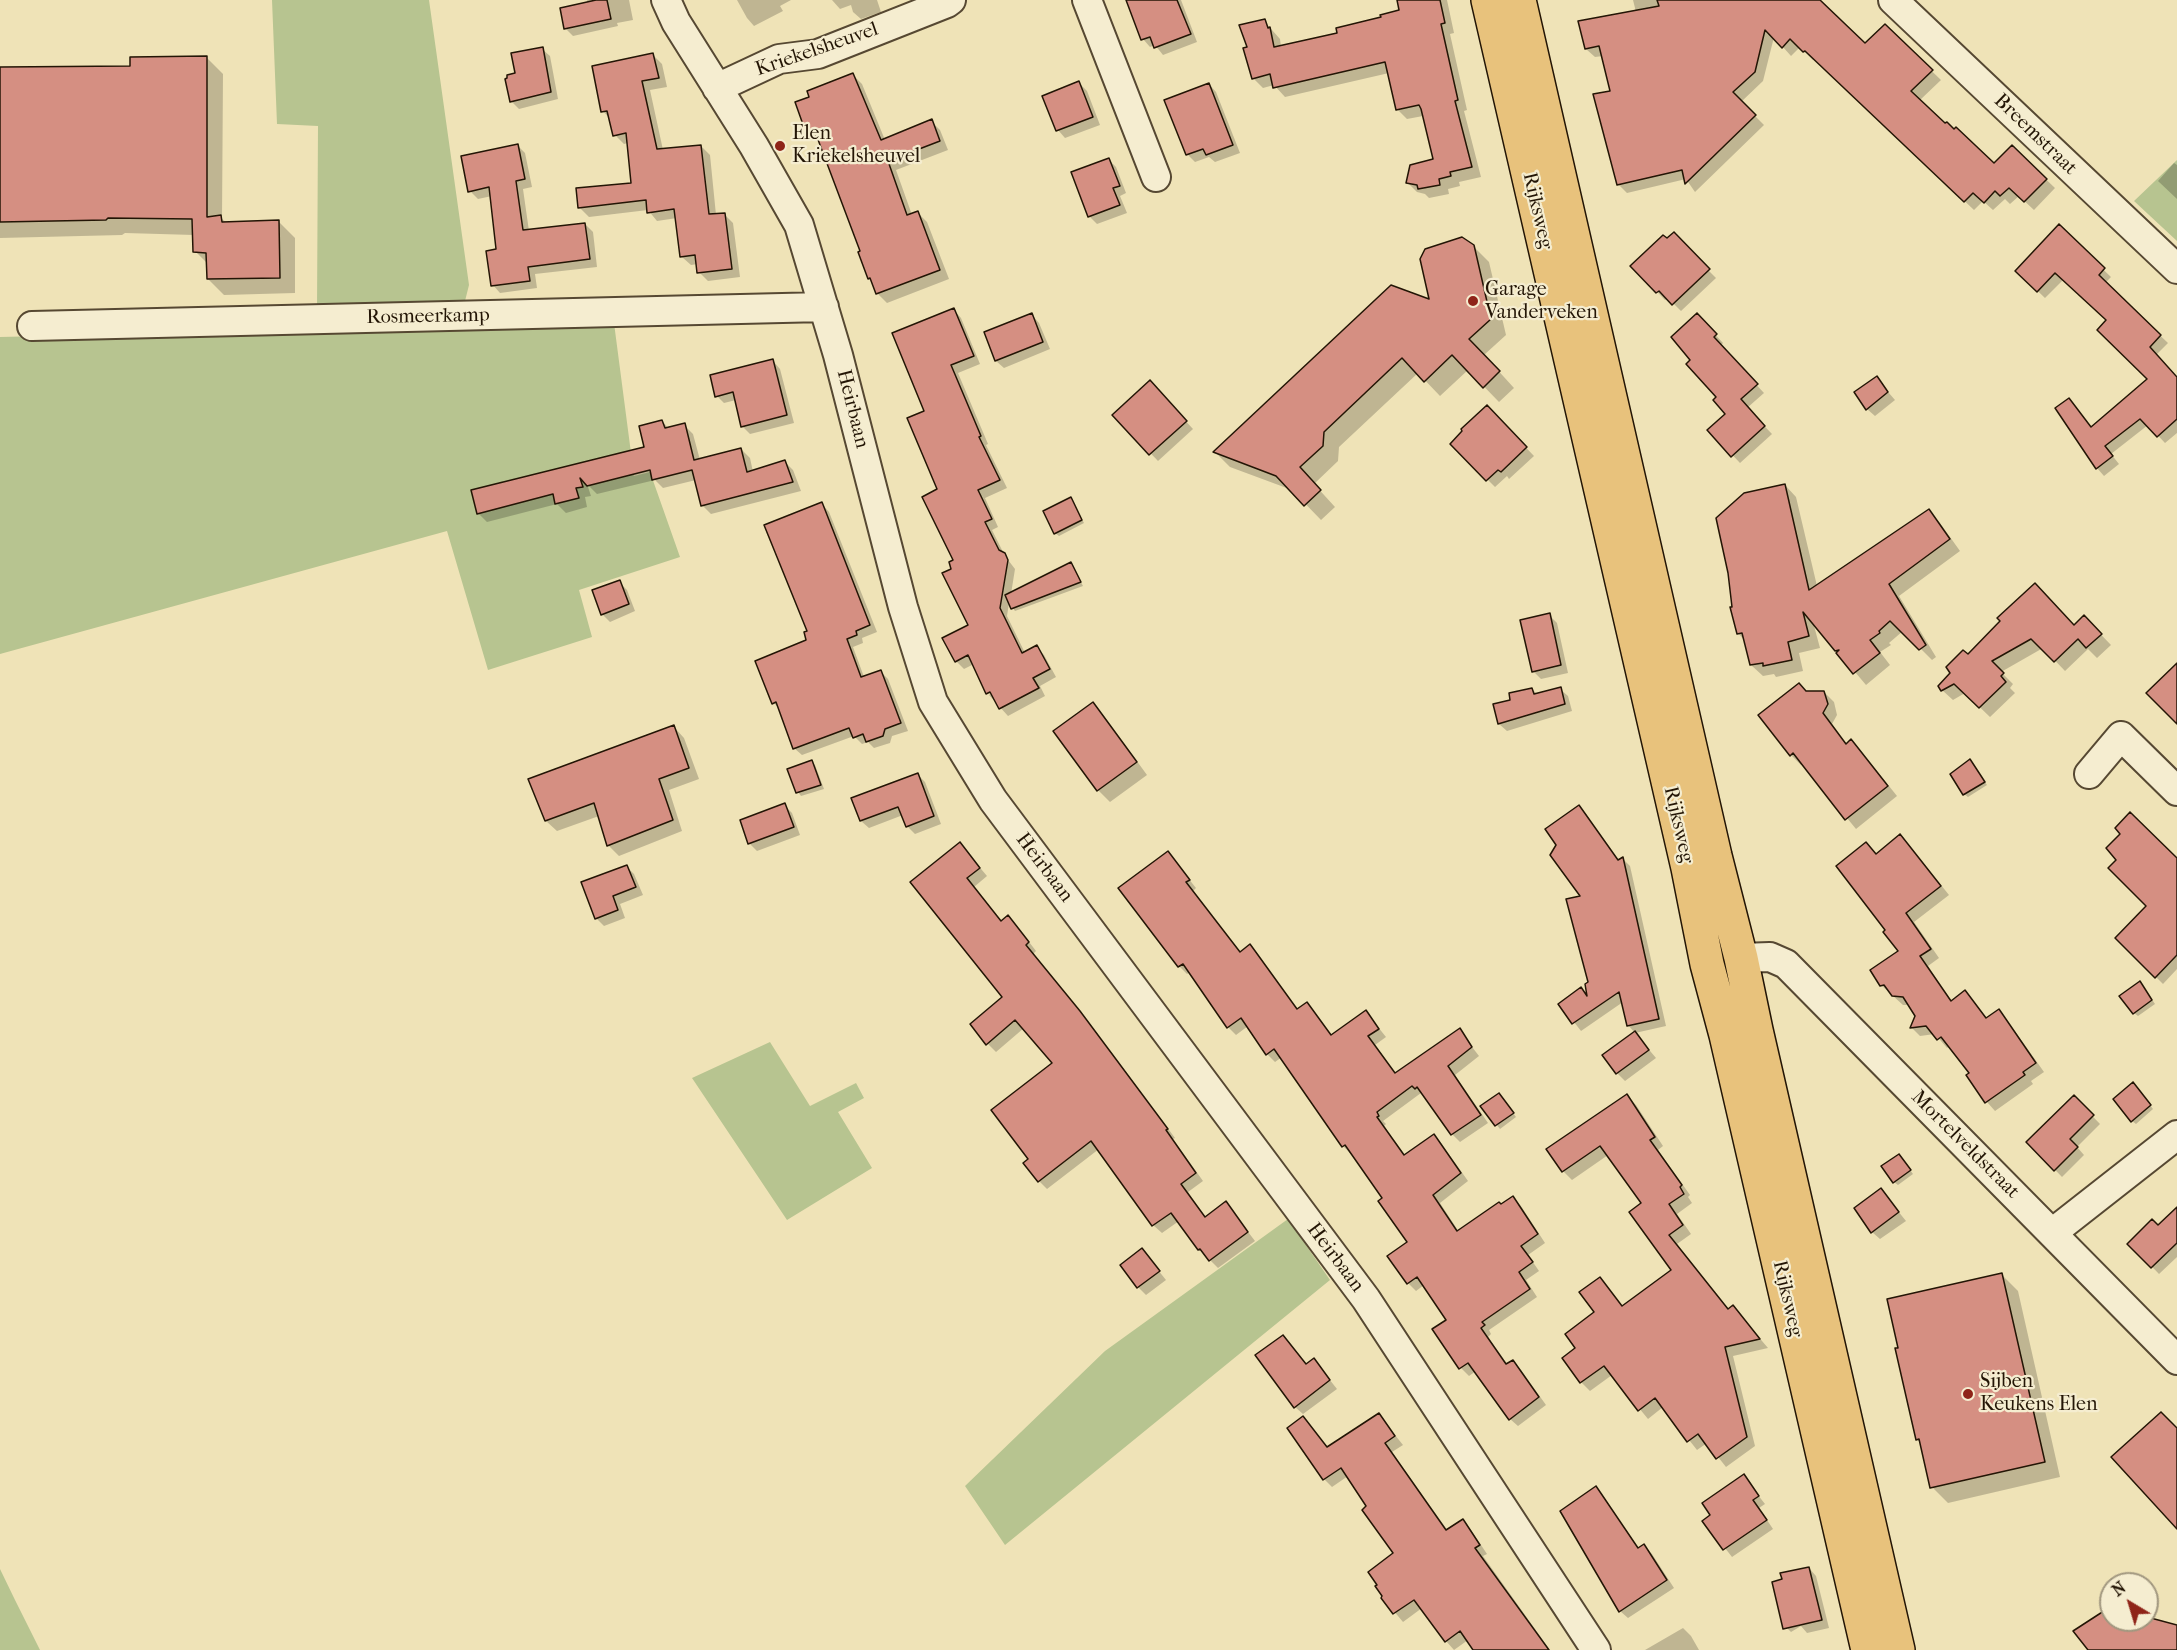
<!DOCTYPE html>
<html>
<head>
<meta charset="utf-8">
<style>
	body { margin:0 }
	#map { position:relative; width:2177px; height:1650px; overflow:hidden; background:#efe3b7; font-family:"IM FELL French Canon",serif }
	canvas { display:block }
	.north { position:absolute; left:2099px; top:1572px; width:60px; height:60px; box-sizing:border-box; background:#f5edd0; border:2px solid #a1977f; border-radius:50%; rotate:322deg; font-size:16px; font-weight:700; line-height:24px; text-align:center; color:#231505 }
	.north::after { content:''; display:block; margin:auto; width:21px; height:27px; background:#8f2418; clip-path:polygon(50% 0,100% 100%,50% 72%,0 100%) }
</style>
</head>
<body>
<div id="map">
<canvas width="2177" height="1650"></canvas>
<div class="north">N</div>
</div>
<script>
const context = document.querySelector('canvas').getContext('2d');
context.lineJoin = 'round';
function paint(path, color) {
  context.fillStyle = color;
  context.fill(path, 'evenodd');
}
function shape(rows) {
  const path = new Path2D();
  for (const r of rows) {
    path.moveTo(r[0], r[1]);
    for (let i = 2; i < r.length; i += 2) path.lineTo(r[i], r[i + 1]);
  }
  return path;
}
function stroke(path, color, width, dash) {
  context.strokeStyle = color;
  context.lineWidth = width;
  context.lineCap = dash ? 'butt' : 'round';
  context.setLineDash(dash || []);
  context.stroke(path);
}
function write(font, color, halo, rows, align = 'center') {
  context.font = font + ' "IM FELL French Canon",serif';
  context.lineWidth = 4.5;
  context.setLineDash([]);
  context.textBaseline = 'middle';
  context.strokeStyle = halo;
  context.fillStyle = color;
  for (const [text, x, y, turn = 0] of rows) {
    context.save();
    context.translate(x, y);
    context.rotate((+turn || 0) * Math.PI / 180);
    context.textAlign = isNaN(turn) ? turn : align;
    if (halo) context.strokeText(text, 0, 0);
    context.fillText(text, 0, 0);
    context.restore();
  }
}
const green = shape([
	[272,0,429,0,469,285,465,301,317,310,318,126,277,124],
	[2177,160,2177,241,2134,201],
	[614,323,634,476,650,472,680,557,579,590,592,637,488,670,447,531,0,654,0,337],
	[770,1042,810,1106,856,1083,864,1098,838,1112,872,1168,787,1220,692,1078],
	[1288,1219,1330,1280,1005,1545,965,1486,1105,1351],
	[0,1569,15,1600,40,1650,0,1650]
]);
const shadow = shape([
	[587,0,629,0,633,20,617,23,618,26,573,36,565,28,588,3],
	[737,0,791,0,780,6,783,11,754,26,747,18],
	[832,0,877,0,881,12,861,19,853,12,851,5,840,9],
	[1128,0,1181,0,1197,42,1163,55,1155,45,1150,47,1143,39],
	[1398,0,1447,0,1454,33,1450,34,1467,110,1464,111,1481,177,1459,182,1460,186,1448,189,1449,194,1429,198,1425,194,1417,192,1407,182,1434,160,1423,116,1407,119,1397,109,1389,73,1285,97,1274,85,1263,88,1253,78,1249,48,1264,21,1280,39,1281,47,1338,35,1401,11],
	[1633,0,1819,0,1865,45,1885,26,1941,80,1919,101,1945,125,1994,165,2012,147,2055,188,2034,210,2019,196,2010,204,2005,199,1993,210,1983,201,1974,210,1814,58,1813,60,1800,47,1791,56,1774,37,1763,81,1741,102,1764,125,1695,192,1686,179,1627,193,1618,184,1612,92,1603,56,1595,57,1586,49,1636,12],
	[542,49,550,56,558,99,519,109,511,101,517,74],
	[653,55,662,64,667,87,650,90,663,150,701,146,710,155,716,215,724,214,733,223,740,277,708,281,699,272,698,264,691,265,682,257,677,218,657,221,648,210,589,217,580,208,633,184,628,143,624,144,615,135,611,120,603,111],
	[207,58,223,74,222,219,227,223,279,222,295,238,295,293,224,295,208,279,208,264,195,251,194,235,125,233,122,235,0,238,0,69,132,67],
	[853,75,862,84,885,140,931,121,940,130,948,150,896,170,912,215,918,213,927,222,949,279,887,303,878,294,874,283,869,278,862,252,820,140,816,141,807,132,811,97],
	[1079,83,1087,91,1100,125,1065,138,1058,130,1044,97],
	[1209,84,1216,92,1240,153,1215,162,1209,157,1195,162,1187,154],
	[517,145,525,153,532,187,523,189,529,231,585,224,593,232,597,267,535,274,537,288,500,293,493,285,497,250,492,196,478,199,470,191],
	[1108,159,1116,167,1126,193,1120,196,1127,213,1097,224,1089,216],
	[2174,163,2177,165,2177,199,2158,181],
	[2059,227,2111,277,2105,283,2168,343,2156,355,2177,378,2177,433,2165,443,2148,425,2111,454,2119,464,2104,476,2097,468,2092,428,2149,380,2108,320,2064,279,2045,298,2017,271],
	[1673,235,1716,278,1681,311,1668,298,1665,300,1632,266],
	[1473,246,1489,262,1506,335,1484,355,1514,388,1499,402,1468,370,1440,396,1418,373,1339,447,1338,461,1314,484,1335,507,1321,520,1292,490,1230,467,1215,452,1431,301],
	[954,310,961,318,980,364,958,373,988,444,986,445,1007,488,985,498,998,527,992,530,1005,556,1015,569,1011,594,1071,563,1083,586,1015,611,1009,603,1007,616,1025,653,1037,647,1044,655,1056,677,1040,686,1045,696,1008,716,989,695,997,690,988,693,974,664,964,669,956,661,970,626,953,570,955,561,939,490,926,412],
	[1032,315,1039,323,1050,349,1004,368,996,361,986,333],
	[1697,315,1723,343,1720,346,1764,393,1747,408,1772,434,1740,463,1709,430,1727,414,1719,397,1692,360],
	[773,361,780,369,794,423,750,434,742,426,736,400,724,403,717,396],
	[1876,378,1895,400,1875,416,1867,409],
	[1157,390,1193,429,1158,461,1114,415],
	[1487,407,1534,456,1509,479,1507,476,1495,487,1452,444],
	[662,421,669,429,684,425,693,434,700,460,741,449,750,458,753,472,784,461,793,470,801,491,711,514,702,505,696,480,663,488,655,480,597,494,587,484,591,496,585,497,587,507,566,513,557,504,487,522,478,513,646,448],
	[1785,485,1796,497,1817,586,1929,511,1940,523,1960,551,1899,596,1936,657,1932,660,1903,631,1889,643,1891,645,1880,652,1890,665,1866,685,1813,622,1820,648,1799,653,1803,671,1776,677,1774,674,1763,676,1751,665,1745,641,1738,633],
	[1071,499,1084,523,1059,536,1055,533],
	[822,504,829,512,877,632,862,638,863,643,853,647,864,677,880,671,888,679,908,731,892,736,890,743,874,748,868,742,862,744,854,736,802,755,794,748,780,710,774,703,808,641],
	[619,582,627,590,635,611,610,622,602,614],
	[1549,615,1557,623,1568,673,1541,679,1533,671],
	[2084,617,2111,645,2097,658,2088,649,2065,671,2043,648,2001,672,2013,684,2010,688,2015,693,1990,717,1965,693,1953,700,1942,690,1969,656,2075,627],
	[1532,689,1537,694,1560,689,1568,696,1572,711,1507,731,1499,724,1495,705,1512,701],
	[1806,692,1824,692,1834,702,1837,715,1832,724,1847,745,1851,741,1861,751,1897,796,1856,829,1802,763,1801,765,1791,755],
	[1093,704,1104,716,1147,775,1110,802,1098,790],
	[674,727,684,738,699,779,669,790,682,831,619,856,608,845,599,816,557,831,546,821,530,780],
	[811,762,815,765,824,789,801,796,798,792],
	[1973,765,1987,785,1968,797,1964,794],
	[917,774,925,782,941,824,915,834,908,827,903,815,869,828,861,821],
	[784,805,792,813,800,835,757,851,750,844,742,821],
	[1579,807,1586,814,1619,861,1623,859,1630,866,1666,1026,1635,1033,1628,1025,1623,1002,1581,1031,1560,1004,1581,989,1589,997],
	[960,844,987,876,974,887,1002,922,1016,925,1036,951,1033,954,1088,1021,1175,1138,1173,1139,1203,1181,1188,1192,1206,1218,1226,1203,1255,1241,1218,1268,1199,1249,1179,1221,1162,1233,1153,1225,1099,1149,1047,1189,1039,1181,1030,1160,1054,1063,1024,1028,996,1052,988,1044,1004,997,912,883],
	[1909,845,1949,895,1914,922,1939,958,1928,966,1952,1002,1965,992,1987,1019,1998,1011,2007,1020,2044,1072,2031,1081,2033,1084,1995,1111,1987,1102,1968,1076,1971,1074,1950,1046,1947,1048,1935,1034,1920,1036,1912,1028,1917,1016,1910,1005,1903,1005,1881,985,1900,951,1887,930,1876,855],
	[1168,853,1196,888,1193,891,1241,953,1250,946,1258,954,1298,1010,1307,1004,1332,1035,1366,1012,1386,1037,1375,1045,1396,1074,1459,1030,1479,1056,1455,1075,1488,1123,1460,1142,1452,1134,1425,1095,1421,1093,1383,1121,1386,1124,1384,1126,1405,1155,1433,1135,1441,1143,1468,1181,1440,1203,1459,1232,1513,1198,1521,1206,1545,1243,1528,1255,1539,1271,1526,1280,1537,1297,1489,1330,1491,1334,1488,1337,1508,1365,1513,1362,1521,1370,1546,1405,1518,1426,1510,1419,1476,1371,1469,1376,1461,1368,1434,1330,1448,1320,1424,1285,1416,1291,1408,1283,1389,1256,1409,1243,1385,1199,1353,1153,1351,1154,1343,1146,1282,1057,1275,1062,1267,1054,1248,1026,1236,1035,1228,1027,1190,972,1187,974,1179,966,1120,888],
	[2177,859,2177,969,2163,984,2117,938,2149,906],
	[627,867,634,874,643,895,620,904,625,918,604,926,596,918],
	[2143,986,2155,1004,2138,1016,2134,1013],
	[1635,1033,1656,1058,1625,1081,1617,1073],
	[2136,1088,2153,1109,2136,1124,2132,1121],
	[1627,1096,1636,1105,1663,1146,1658,1150,1690,1195,1688,1197,1692,1203,1677,1214,1691,1234,1677,1244,1729,1310,1733,1307,1768,1348,1733,1356,1755,1446,1726,1467,1707,1443,1697,1450,1663,1407,1648,1419,1612,1375,1590,1391,1581,1382,1577,1349,1597,1313,1600,1279,1623,1307,1673,1270,1643,1203,1608,1155,1572,1180,1563,1171,1548,1149],
	[2074,1097,2100,1124,2077,1147,2084,1155,2062,1177,2028,1142],
	[1502,1098,1516,1117,1500,1129,1482,1106],
	[1902,1159,1913,1174,1898,1185,1894,1182],
	[1881,1190,1906,1221,1880,1239,1872,1232],
	[2177,1209,2177,1257,2159,1274,2130,1244,2158,1228],
	[1142,1250,1166,1280,1146,1295,1138,1287],
	[2002,1275,2018,1291,2060,1477,1948,1503,1932,1487,1922,1444,1917,1439],
	[1283,1336,1307,1365,1314,1360,1337,1389,1303,1414,1295,1407],
	[1379,1415,1403,1445,1392,1452,1448,1531,1463,1521,1471,1530,1487,1554,1483,1556,1550,1650,1475,1650,1468,1640,1454,1650,1446,1641,1422,1608,1403,1622,1383,1598,1395,1554,1368,1507,1348,1476,1332,1487,1324,1479,1303,1418,1328,1448],
	[1743,1476,1765,1504,1759,1508,1773,1529,1732,1557,1704,1521,1712,1515],
	[1596,1488,1603,1496,1639,1549,1644,1546,1652,1554,1674,1588,1628,1618,1620,1611],
	[1809,1568,1816,1576,1829,1628,1807,1633,1801,1626,1791,1632,1783,1624,1784,1580],
	[1683,1628,1691,1636,1699,1650,1645,1650]
]);
const building = shape([
	[596,0,607,0,611,19,564,29,560,8,596,0],
	[1126,0,1177,0,1191,34,1154,48,1150,37,1141,40,1126,0],
	[1397,0,1440,0,1445,23,1441,24,1458,100,1455,101,1472,167,1450,172,1451,176,1439,179,1440,185,1418,189,1417,185,1406,183,1410,165,1433,159,1421,109,1419,105,1396,110,1385,62,1273,88,1270,74,1252,79,1243,48,1247,47,1239,25,1265,19,1268,28,1270,27,1274,47,1337,33,1336,28,1381,17,1380,15,1399,10,1397,0],
	[1657,0,1820,0,1865,43,1885,24,1933,70,1911,91,1945,123,1947,122,1954,129,1956,127,1994,163,2012,145,2047,179,2024,202,2009,188,2000,196,1995,191,1984,203,1973,193,1964,202,1805,51,1803,52,1790,39,1782,48,1765,30,1755,72,1733,92,1756,115,1685,184,1682,170,1617,185,1593,94,1610,91,1599,46,1585,49,1578,21,1659,6,1657,0],
	[543,47,551,92,510,102,505,79,507,78,507,75,515,73,511,53,543,47],
	[653,53,659,78,642,81,657,149,701,145,709,214,725,213,732,269,697,273,695,255,680,257,674,209,647,213,646,200,578,208,576,188,631,183,626,133,613,136,607,111,601,112,592,66,653,53],
	[207,56,207,217,221,215,222,222,279,220,280,278,207,279,206,253,193,252,192,219,108,218,106,220,0,222,0,67,130,66,130,57,207,56],
	[853,73,881,140,932,119,940,141,888,161,907,215,918,211,940,270,876,294,870,278,868,279,858,252,860,251,814,129,806,133,795,102,809,97,807,91,853,73],
	[1079,81,1093,117,1056,131,1042,96,1079,81],
	[1209,83,1233,145,1206,155,1203,149,1186,155,1164,100,1209,83],
	[518,144,525,179,516,181,523,230,585,223,590,259,528,267,530,281,491,286,486,251,496,249,489,187,468,192,461,156,518,144],
	[1109,158,1120,186,1113,188,1120,205,1088,217,1071,172,1109,158],
	[2059,224,2105,268,2099,275,2161,335,2150,347,2177,377,2177,419,2157,437,2140,419,2105,446,2113,456,2096,469,2055,408,2069,398,2091,427,2147,379,2097,330,2106,320,2055,273,2037,292,2015,271,2059,224],
	[1674,232,1710,269,1672,305,1659,291,1656,293,1630,266,1663,235,1667,238,1674,232],
	[1462,237,1474,245,1491,319,1469,339,1500,371,1483,388,1452,355,1424,382,1402,358,1324,432,1323,446,1300,467,1321,490,1304,506,1276,476,1213,452,1391,285,1429,299,1420,259,1425,249,1462,237],
	[954,308,974,356,951,365,981,436,979,437,1000,480,978,490,992,519,985,522,999,550,1005,553,1008,560,1000,608,1022,653,1037,645,1050,669,1033,678,1039,688,999,709,990,692,986,694,968,655,955,662,942,638,968,625,942,573,951,569,949,562,953,560,922,497,937,489,907,418,924,411,892,333,954,308],
	[1032,313,1043,342,995,361,984,332,1032,313],
	[1697,313,1717,334,1714,337,1758,384,1741,399,1765,426,1731,457,1707,430,1725,414,1713,400,1716,397,1686,364,1690,360,1671,337,1697,313],
	[773,359,787,415,741,427,733,392,715,397,710,375,773,359],
	[1877,376,1888,392,1866,410,1854,392,1877,376],
	[1150,380,1187,421,1149,455,1112,415,1150,380],
	[1487,405,1527,447,1501,472,1498,470,1486,481,1450,444,1462,431,1461,429,1487,405],
	[662,420,665,428,685,423,694,460,741,448,747,472,785,460,793,482,701,506,692,470,652,480,650,470,587,486,580,478,583,487,576,488,579,498,555,504,553,494,477,514,471,490,644,447,639,426,662,420],
	[1785,484,1809,590,1929,509,1950,539,1889,584,1926,645,1919,650,1890,621,1879,631,1880,633,1870,640,1880,653,1853,674,1836,653,1839,650,1835,651,1803,612,1809,636,1788,642,1792,660,1763,666,1763,663,1750,665,1742,633,1737,634,1730,607,1732,607,1728,573,1716,518,1744,493,1785,484],
	[1071,497,1082,520,1054,534,1043,511,1071,497],
	[822,502,870,625,856,631,857,635,847,639,861,677,881,670,901,723,885,729,883,736,866,742,863,734,853,738,849,728,793,749,776,702,772,704,755,661,806,640,804,632,807,631,764,525,822,502],
	[1071,562,1081,582,1011,609,1005,595,1071,562],
	[620,580,629,604,601,615,592,590,620,580],
	[2035,583,2074,625,2084,615,2102,634,2086,648,2078,639,2054,662,2031,639,1992,661,2004,673,2001,676,2006,682,1979,708,1954,684,1941,691,1938,686,1950,673,1946,667,1963,650,1968,654,2000,621,1997,618,2035,583],
	[1550,613,1561,665,1532,672,1520,620,1550,613],
	[2177,663,2177,724,2146,693,2177,663],
	[1799,683,1806,691,1824,691,1828,704,1823,713,1846,744,1851,739,1888,786,1845,820,1793,753,1790,756,1758,715,1799,683],
	[1561,687,1565,704,1498,724,1493,704,1510,700,1509,693,1532,688,1534,694,1561,687],
	[1093,702,1137,762,1097,791,1053,731,1093,702],
	[674,725,689,768,659,779,673,820,607,846,594,803,545,821,528,779,674,725],
	[1970,759,1985,782,1963,795,1950,774,1970,759],
	[812,760,821,785,796,793,787,769,812,760],
	[918,773,934,816,906,827,898,807,860,821,851,798,918,773],
	[785,803,794,827,748,844,740,820,785,803],
	[1579,805,1618,860,1623,857,1659,1019,1627,1026,1619,992,1572,1024,1558,1004,1581,987,1587,996,1585,984,1588,982,1566,899,1580,896,1550,855,1556,845,1545,829,1579,805],
	[2130,812,2177,858,2177,955,2155,978,2115,938,2146,906,2108,868,2116,860,2106,848,2120,834,2115,828,2130,812],
	[1900,834,1941,886,1906,913,1931,949,1920,956,1951,1001,1965,990,1986,1018,1999,1009,2036,1063,2023,1072,2025,1075,1985,1103,1966,1075,1969,1073,1941,1037,1937,1040,1926,1026,1910,1028,1915,1016,1903,997,1892,996,1884,985,1880,986,1870,970,1898,951,1883,932,1885,930,1836,866,1866,842,1876,854,1900,834],
	[960,842,980,868,967,878,1001,921,1008,915,1029,942,1026,945,1080,1011,1168,1129,1166,1130,1196,1173,1181,1184,1205,1217,1226,1201,1248,1232,1209,1261,1200,1249,1198,1250,1171,1213,1152,1226,1091,1141,1038,1182,1023,1163,1028,1159,991,1110,1052,1063,1015,1020,986,1045,970,1024,1002,997,910,882,960,842],
	[1168,851,1190,880,1186,882,1240,952,1250,944,1297,1009,1307,1002,1331,1035,1366,1010,1379,1029,1368,1036,1395,1073,1460,1028,1472,1047,1448,1066,1481,1115,1451,1135,1417,1087,1415,1089,1412,1086,1377,1112,1379,1116,1377,1117,1404,1155,1434,1134,1461,1173,1433,1195,1457,1231,1499,1202,1501,1204,1513,1196,1538,1234,1521,1246,1533,1262,1519,1272,1530,1289,1482,1322,1485,1325,1481,1328,1506,1364,1513,1360,1539,1397,1509,1420,1468,1363,1459,1369,1432,1329,1446,1320,1417,1277,1407,1284,1387,1256,1407,1242,1378,1201,1382,1198,1345,1145,1342,1147,1274,1049,1266,1055,1241,1018,1227,1028,1183,964,1178,967,1118,888,1168,851],
	[627,865,636,887,613,896,618,910,595,919,581,882,627,865],
	[2140,981,2152,1000,2133,1014,2119,996,2140,981],
	[1635,1031,1649,1050,1616,1074,1602,1055,1635,1031],
	[2133,1082,2151,1105,2131,1122,2113,1099,2133,1082],
	[1499,1093,1514,1113,1495,1126,1480,1106,1499,1093],
	[1627,1094,1655,1137,1650,1140,1682,1185,1680,1187,1684,1194,1669,1204,1683,1225,1669,1235,1728,1309,1733,1305,1760,1339,1725,1347,1747,1437,1716,1459,1698,1434,1687,1442,1655,1398,1638,1411,1604,1366,1580,1383,1562,1358,1575,1348,1565,1334,1594,1312,1579,1292,1600,1277,1622,1306,1671,1270,1629,1212,1641,1203,1600,1146,1562,1172,1546,1149,1627,1094],
	[2074,1095,2094,1115,2070,1139,2078,1147,2054,1171,2026,1142,2074,1095],
	[1899,1154,1911,1170,1893,1183,1881,1166,1899,1154],
	[1881,1188,1899,1212,1871,1233,1854,1208,1881,1188],
	[2177,1207,2177,1243,2151,1268,2127,1244,2152,1219,2158,1225,2177,1207],
	[1142,1248,1160,1271,1137,1288,1120,1265,1142,1248],
	[2002,1273,2045,1462,1930,1488,1919,1439,1916,1440,1895,1348,1898,1348,1887,1299,2002,1273],
	[1283,1335,1306,1364,1314,1358,1330,1380,1294,1408,1255,1355,1283,1335],
	[2161,1412,2177,1428,2177,1529,2111,1457,2161,1412],
	[1379,1413,1395,1436,1385,1443,1446,1530,1463,1519,1480,1545,1475,1548,1549,1650,1473,1650,1460,1631,1445,1642,1414,1600,1393,1614,1381,1598,1382,1596,1375,1586,1377,1585,1368,1572,1393,1553,1362,1510,1366,1506,1341,1468,1323,1480,1287,1428,1303,1416,1327,1447,1379,1413],
	[1744,1474,1759,1496,1753,1500,1767,1520,1723,1550,1702,1521,1710,1515,1702,1503,1744,1474],
	[1596,1486,1638,1548,1644,1544,1667,1580,1619,1612,1560,1511,1596,1486],
	[1809,1567,1822,1620,1783,1629,1772,1582,1782,1579,1780,1573,1809,1567],
	[2110,1607,2111,1620,2147,1620,2147,1617,2177,1625,2177,1650,2088,1650,2073,1631,2110,1607]
]);
const street = shape([
	[666,0,676,22,754,146,799,225,838,355,903,607,933,702,993,800,1366,1299,1596,1650],
	[1087,0,1156,177],
	[1893,0,2177,269],
	[717,88,779,59,818,54,947,3,951,0],
	[32,326,824,307],
	[2089,774,2121,736,2177,791],
	[1741,958,1770,957,1786,964,2177,1360],
	[2052,1233,2177,1135]
]);
const primary = shape([
	[1488,0,1688,868,1707,964,1726,1035,1868,1650],
	[1519,0,1715,856,1741,958,1756,1030,1898,1650]
]);
const markers = [
	[780,146,6,"#8f2418"],
	[1473,301,6,"#8f2418"],
	[1968,1394,6,"#8f2418"]
];
const streetNames = [
	["Kriekelsheuvel",817,50,-19],
	["Breemstraat",2035,135,44],
	["Rijksweg",1537,211,77],
	["Rosmeerkamp",428,317,-1],
	["Heirbaan",852,409,76],
	["Rijksweg",1678,825,77],
	["Heirbaan",1044,868,53],
	["Mortelveldstraat",1965,1145,45],
	["Heirbaan",1335,1258,53],
	["Rijksweg",1787,1299,77]
];
const poiNames = [
	["Elen",792,134],
	["Kriekelsheuvel",792,157],
	["Garage",1485,290],
	["Vanderveken",1485,313],
	["Sijben",1980,1382],
	["Keukens Elen",1980,1405]
];
paint(green, '#b7c490');
paint(shadow, '#0003');
paint(building, '#d58f82');
stroke(building, '#231505', 1.5);
stroke(street, '#564832', 32);
stroke(primary, '#231505', 36);
stroke(street, '#f5edd0', 28);
stroke(primary, '#e8c27c', 33);
for (const [x, y, r, color] of markers) {
  const dot = new Path2D();
  dot.arc(x, y, r, 0, 2 * Math.PI);
  context.fillStyle = color;
  context.fill(dot);
  stroke(dot, '#f5edd0', 2);
}
write('20px', '#231505', '#f5edd0', streetNames);
write('20px', '#231505', '#f5edd0', poiNames, 'left');
</script>
</body>
</html>
